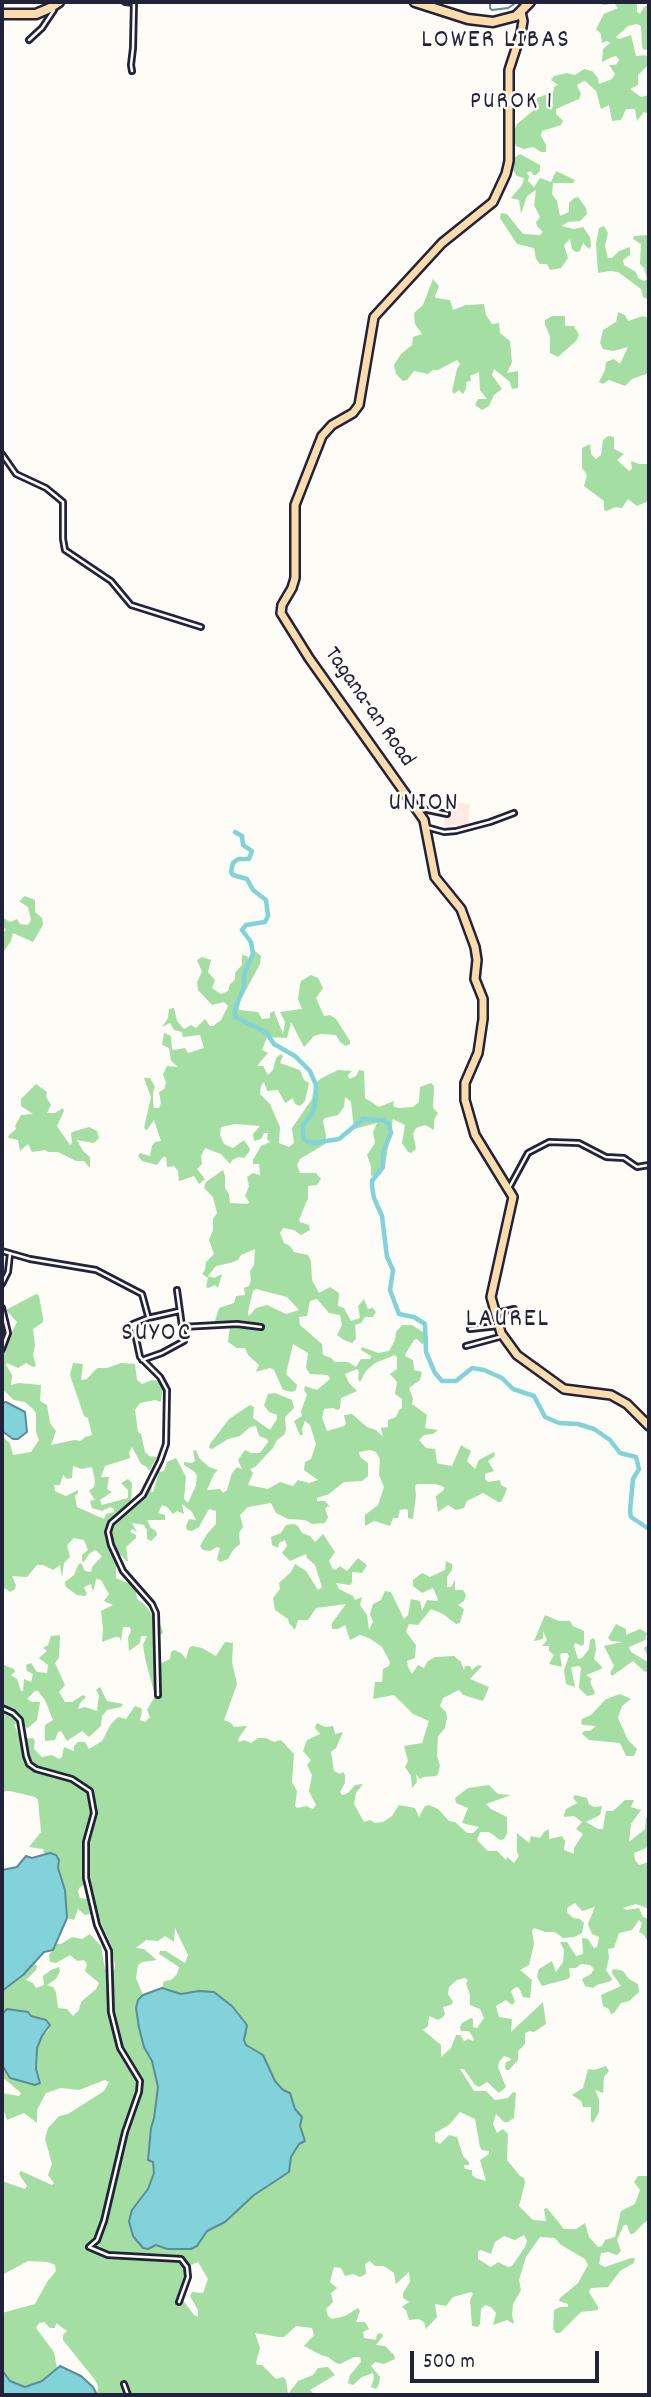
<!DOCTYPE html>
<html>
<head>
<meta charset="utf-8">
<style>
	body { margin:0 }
	#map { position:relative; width:651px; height:2397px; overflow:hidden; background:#fdfcf7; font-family:Dekko,sans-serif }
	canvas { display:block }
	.frame { position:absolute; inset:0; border:4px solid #22223b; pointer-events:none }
	.scale { position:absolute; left:410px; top:2351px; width:189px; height:32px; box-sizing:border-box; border:4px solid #22223b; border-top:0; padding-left:9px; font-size:21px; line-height:24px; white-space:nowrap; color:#22223b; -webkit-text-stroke:5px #fdfcf7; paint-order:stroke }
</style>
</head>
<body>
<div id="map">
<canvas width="651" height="2397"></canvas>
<div class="frame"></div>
<div class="scale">500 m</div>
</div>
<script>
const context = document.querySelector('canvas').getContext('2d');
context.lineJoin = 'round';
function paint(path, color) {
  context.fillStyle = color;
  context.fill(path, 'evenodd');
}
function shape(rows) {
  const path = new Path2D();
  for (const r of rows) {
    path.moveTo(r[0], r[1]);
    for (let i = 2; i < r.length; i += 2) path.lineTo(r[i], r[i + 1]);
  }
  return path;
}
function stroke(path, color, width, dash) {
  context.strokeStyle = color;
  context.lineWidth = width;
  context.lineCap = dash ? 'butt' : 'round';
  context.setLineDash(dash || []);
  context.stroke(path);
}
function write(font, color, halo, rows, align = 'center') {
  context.font = font + ' Dekko,sans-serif';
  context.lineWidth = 5;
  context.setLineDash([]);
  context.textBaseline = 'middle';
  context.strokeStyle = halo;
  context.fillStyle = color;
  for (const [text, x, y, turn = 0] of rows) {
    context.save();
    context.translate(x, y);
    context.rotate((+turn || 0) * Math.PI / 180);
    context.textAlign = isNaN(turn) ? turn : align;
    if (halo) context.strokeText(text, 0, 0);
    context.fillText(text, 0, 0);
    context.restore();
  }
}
const built = shape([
	[446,802,470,804,468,827,444,825]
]);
const green = shape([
	[599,2,637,2,637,12,640,14,644,7,649,5,649,49,644,50,642,47,641,26,637,24,628,26,616,37,619,39,631,35,636,56,645,55,649,58,648,65,638,75,638,85,630,89,641,97,649,95,649,114,644,112,637,121,635,109,626,109,621,120,612,121,609,105,601,109,596,91,585,81,582,82,577,85,581,94,579,99,556,109,556,114,563,121,561,125,542,131,541,136,546,145,546,152,541,152,533,147,524,149,516,146,512,135,517,124,534,110,537,98,553,92,554,87,558,85,551,80,554,76,567,73,575,75,584,69,592,71,598,78,599,84,612,79,615,74,609,65,616,65,619,60,616,56,612,57,602,62,603,49,610,43,607,41,602,43,601,34,596,29,604,14,618,8,614,3,605,5,600,4],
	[520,154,540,165,540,171,536,175,533,175,531,171,527,173,529,176,528,181,534,187,540,178,551,182,556,171,575,180,573,183,553,183,552,194,557,201,560,216,569,212,569,203,574,198,578,197,586,208,587,214,580,221,568,222,561,226,574,229,583,227,590,237,591,246,589,249,583,243,580,251,576,252,572,249,570,239,564,245,568,258,561,268,550,270,547,264,540,264,536,259,534,248,517,244,500,218,501,213,507,214,523,234,540,235,543,232,537,226,536,222,540,217,534,205,536,190,527,196,521,214,519,200,511,198,522,185,524,178,517,176,513,170,509,170,512,159],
	[604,226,608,233,605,246,608,258,612,258,619,251,630,247,630,255,623,260,624,265,636,272,638,278,644,281,647,279,644,268,640,264,641,244,633,239,634,236,649,235,649,300,643,297,641,289,618,272,610,271,598,273,596,244,599,228],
	[433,279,439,286,435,296,436,298,450,300,453,310,466,305,484,304,486,315,492,324,499,323,500,333,510,341,512,362,507,373,518,371,518,388,512,389,510,382,494,369,492,375,502,389,494,395,489,406,482,410,475,405,478,399,487,399,480,390,479,372,470,376,471,381,466,382,466,389,463,394,459,390,454,394,452,391,457,369,460,364,457,360,438,370,433,370,428,374,414,371,407,380,403,381,396,374,394,365,401,354,412,345,413,337,422,334,415,324,414,313,423,305],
	[618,312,625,315,628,321,643,316,649,318,649,373,632,379,625,386,609,380,603,384,599,382,605,370,606,362,614,359,620,364,628,347,613,351,603,349,600,343,603,330,616,322],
	[552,316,565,316,565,326,574,326,579,335,576,341,558,357,550,353,550,336,545,325,545,320],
	[608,436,614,437,614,449,624,454,617,460,629,471,632,469,631,461,639,464,649,464,649,501,637,506,628,499,622,508,615,507,607,511,604,510,604,501,584,486,587,475,582,468,582,448,590,444,591,454,596,459,601,455,603,440],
	[25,896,35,900,35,912,42,918,43,925,33,942,13,933,11,941,4,951,2,935,6,929,2,927,2,917,10,922,17,919,20,924,28,925,31,920,28,907,19,901],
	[255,951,261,956,260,964,240,1001,239,1010,258,1012,262,1019,270,1018,270,1013,274,1011,283,1034,285,1022,280,1012,302,1009,298,999,300,985,301,981,311,975,318,978,323,988,316,998,324,1016,330,1015,336,1019,350,1041,350,1044,346,1046,340,1042,336,1035,321,1034,314,1036,304,1047,291,1022,287,1038,267,1037,262,1050,268,1053,257,1066,263,1066,268,1075,273,1070,276,1058,281,1054,283,1056,280,1063,300,1070,304,1080,309,1083,305,1101,300,1106,295,1104,293,1098,285,1103,278,1090,267,1091,264,1082,261,1086,260,1094,270,1104,280,1127,279,1143,289,1147,294,1143,292,1128,312,1099,314,1086,320,1079,338,1070,352,1071,348,1075,349,1079,356,1076,359,1070,364,1071,365,1098,379,1107,394,1101,393,1106,398,1108,413,1107,419,1102,420,1087,431,1083,434,1086,433,1108,438,1113,434,1120,434,1130,425,1125,416,1128,413,1134,416,1149,411,1153,408,1152,402,1143,405,1125,393,1119,385,1165,381,1174,375,1178,371,1175,371,1166,367,1155,375,1143,373,1132,377,1123,354,1129,351,1102,345,1097,344,1107,338,1115,325,1118,323,1121,326,1136,325,1144,300,1159,297,1165,300,1173,316,1173,321,1179,317,1185,308,1186,308,1198,299,1220,300,1222,309,1225,310,1230,301,1235,294,1230,283,1228,280,1233,284,1243,290,1246,294,1252,308,1255,311,1261,312,1280,319,1293,330,1287,339,1293,338,1306,344,1308,351,1321,360,1318,358,1306,364,1299,368,1309,373,1308,376,1312,373,1317,365,1317,361,1323,355,1325,356,1339,352,1343,344,1340,337,1335,342,1325,340,1315,329,1313,317,1299,310,1301,307,1316,299,1317,300,1325,322,1344,323,1355,331,1358,335,1362,348,1362,356,1367,361,1359,370,1359,371,1356,361,1350,362,1347,378,1353,389,1351,395,1340,396,1332,402,1325,412,1325,423,1332,428,1336,428,1341,422,1344,417,1339,414,1340,406,1353,405,1356,413,1360,414,1370,422,1372,420,1380,409,1388,413,1399,412,1404,427,1415,425,1428,438,1430,433,1434,424,1435,419,1440,426,1448,435,1449,437,1463,440,1464,452,1466,461,1445,471,1451,467,1461,475,1469,479,1460,494,1452,495,1456,488,1461,494,1471,485,1474,485,1479,488,1482,500,1480,501,1485,507,1488,505,1494,501,1502,498,1502,483,1493,467,1501,464,1508,456,1510,448,1505,438,1512,436,1496,444,1490,444,1487,436,1484,417,1484,415,1486,416,1495,413,1519,408,1518,408,1510,405,1509,400,1510,398,1518,393,1518,390,1526,374,1521,365,1526,365,1515,378,1505,384,1487,379,1475,380,1459,376,1452,370,1450,359,1452,360,1457,368,1463,368,1476,362,1481,344,1482,329,1494,317,1498,317,1501,325,1501,331,1508,328,1506,325,1509,328,1517,325,1523,312,1524,305,1520,288,1519,276,1513,271,1503,248,1507,240,1515,243,1527,239,1533,240,1544,233,1550,228,1559,220,1562,217,1559,220,1548,217,1547,210,1551,203,1550,200,1546,207,1534,216,1524,216,1511,209,1509,199,1527,192,1531,187,1530,186,1526,189,1519,196,1520,192,1512,182,1504,184,1514,177,1511,173,1514,167,1507,162,1505,158,1513,165,1515,165,1520,147,1520,151,1528,156,1531,157,1535,151,1541,147,1539,147,1530,144,1525,132,1523,137,1532,132,1529,130,1532,136,1535,136,1538,126,1547,128,1561,126,1561,121,1555,116,1556,116,1578,130,1584,136,1590,137,1599,144,1604,161,1626,163,1633,154,1638,153,1642,155,1666,170,1659,171,1652,174,1650,181,1653,186,1659,189,1648,192,1646,202,1648,216,1656,225,1642,233,1643,232,1662,237,1684,224,1720,231,1723,234,1727,247,1726,238,1739,239,1742,244,1740,251,1743,258,1738,266,1738,274,1742,281,1740,294,1754,292,1782,297,1791,295,1806,297,1808,306,1806,313,1809,316,1805,309,1791,312,1775,307,1765,311,1760,303,1751,307,1740,320,1734,315,1728,317,1723,325,1727,333,1726,335,1734,343,1732,336,1748,331,1752,334,1771,340,1774,343,1772,345,1775,345,1783,340,1792,342,1795,348,1793,355,1785,363,1784,356,1793,354,1804,364,1822,370,1820,375,1823,383,1822,392,1816,399,1805,415,1808,419,1817,425,1806,429,1805,438,1809,449,1821,455,1822,467,1833,473,1833,479,1827,462,1823,468,1808,456,1803,455,1798,468,1788,489,1785,498,1794,511,1795,486,1804,491,1809,507,1817,507,1834,504,1839,500,1840,489,1832,480,1832,477,1840,488,1851,497,1851,506,1860,507,1857,514,1863,519,1856,517,1852,517,1833,529,1843,531,1836,540,1838,544,1832,549,1829,549,1839,562,1836,565,1841,564,1850,574,1854,574,1848,583,1834,576,1829,582,1822,574,1816,564,1817,564,1815,566,1809,577,1803,573,1798,575,1795,587,1798,589,1804,594,1807,602,1806,600,1815,586,1822,598,1829,603,1829,606,1811,613,1811,625,1800,634,1800,631,1807,641,1810,631,1824,629,1842,645,1829,646,1818,649,1817,648,1845,646,1848,634,1853,635,1860,639,1865,649,1862,649,1909,636,1904,623,1908,626,1910,639,1908,643,1917,649,1919,649,1944,644,1935,639,1932,642,1923,639,1920,632,1930,619,1933,614,1948,608,1949,609,1958,606,1970,612,1979,611,1981,597,1985,593,1988,585,1986,582,1979,591,1974,594,1969,590,1965,581,1964,576,1968,569,1968,570,1977,568,1979,542,1986,537,1977,539,1969,552,1961,556,1972,563,1962,564,1950,560,1942,567,1942,576,1956,583,1954,582,1938,588,1939,594,1948,597,1947,599,1937,592,1934,588,1924,595,1907,582,1911,575,1903,567,1908,567,1912,573,1918,580,1919,584,1923,582,1933,574,1937,563,1938,555,1932,545,1932,534,1928,532,1931,534,1944,529,1965,520,1970,532,1980,530,1998,523,1997,519,1988,516,1987,511,1991,515,2002,512,2005,506,2000,496,2006,499,2017,512,2019,511,2032,543,2002,546,2024,534,2032,530,2031,525,2033,525,2044,518,2051,518,2060,509,2070,506,2070,505,2067,506,2062,511,2060,510,2058,504,2056,499,2062,498,2067,506,2087,499,2093,487,2082,479,2087,475,2085,464,2069,460,2069,474,2091,486,2091,495,2100,508,2098,513,2092,516,2093,514,2118,508,2122,504,2122,496,2114,493,2124,497,2133,503,2129,508,2134,507,2160,520,2176,524,2178,525,2183,519,2206,533,2220,546,2221,544,2209,547,2208,564,2229,576,2229,585,2223,589,2237,598,2247,602,2246,605,2240,615,2237,621,2211,635,2204,640,2190,634,2182,638,2176,649,2176,649,2201,647,2204,649,2208,649,2222,647,2221,644,2223,633,2234,630,2234,627,2225,624,2225,617,2240,621,2251,617,2255,608,2252,601,2253,599,2264,605,2267,631,2258,635,2258,634,2263,620,2271,608,2287,591,2288,589,2292,598,2307,598,2310,581,2312,560,2333,556,2333,553,2329,554,2310,560,2307,568,2307,568,2304,559,2301,560,2298,578,2283,588,2265,585,2259,561,2245,555,2238,540,2237,526,2257,519,2280,521,2290,513,2304,512,2314,514,2324,507,2320,493,2325,496,2313,491,2307,485,2305,481,2309,480,2324,478,2327,472,2326,470,2300,473,2294,471,2292,453,2297,446,2306,435,2304,437,2317,426,2329,424,2322,419,2319,409,2320,406,2310,402,2307,409,2302,403,2298,403,2293,410,2282,409,2272,396,2284,394,2273,384,2266,375,2266,370,2261,365,2264,366,2274,360,2277,353,2274,345,2276,341,2268,334,2267,330,2282,337,2288,331,2293,333,2302,326,2309,328,2316,332,2319,345,2316,358,2308,360,2311,356,2322,365,2322,369,2329,363,2332,364,2338,376,2340,377,2334,381,2333,383,2336,376,2345,385,2346,394,2355,395,2359,384,2364,375,2362,371,2366,380,2377,379,2384,376,2389,371,2387,374,2378,373,2373,362,2377,353,2385,348,2383,350,2375,361,2362,360,2357,354,2357,340,2364,336,2363,328,2357,321,2355,304,2346,314,2335,312,2328,296,2326,284,2337,279,2337,255,2333,260,2348,256,2362,257,2365,262,2365,276,2379,283,2377,286,2380,288,2394,298,2381,313,2375,318,2368,328,2367,335,2375,310,2390,315,2395,97,2395,98,2386,95,2380,63,2340,63,2335,67,2331,56,2323,55,2328,50,2328,44,2322,39,2323,36,2328,54,2352,57,2368,43,2381,25,2387,10,2381,2,2370,2,2313,35,2304,47,2282,56,2271,55,2265,48,2262,28,2261,2,2275,2,2181,25,2189,27,2186,19,2174,21,2171,52,2185,54,2183,48,2175,52,2164,45,2139,48,2128,59,2116,68,2114,104,2091,109,2082,105,2080,79,2090,61,2088,46,2093,37,2110,37,2123,24,2113,7,2120,2,2105,2,2093,19,2096,21,2093,2,2077,2,2065,10,2078,35,2085,40,2079,36,2069,37,2047,42,2036,49,2030,46,2020,31,2016,28,2012,4,2010,2,2014,2,1991,23,1975,34,1964,37,1966,36,1970,26,1980,33,1983,36,1988,44,1985,43,1976,51,1970,59,1967,60,1971,56,1979,47,1985,53,1987,56,1992,58,2008,67,2009,73,2016,79,2010,81,2002,96,1989,99,1983,85,1971,87,1964,84,1960,77,1961,70,1955,56,1963,50,1962,49,1955,57,1944,61,1944,72,1937,82,1939,90,1934,101,1946,105,1969,114,1971,115,1966,112,1947,99,1918,89,1882,79,1888,78,1891,80,1898,87,1899,90,1914,85,1915,78,1909,74,1920,67,1918,65,1890,58,1868,59,1860,50,1853,44,1854,43,1849,29,1847,41,1832,38,1800,35,1797,10,1791,5,1791,2,1795,2,1664,14,1669,15,1672,11,1675,17,1679,21,1691,23,1691,24,1679,31,1682,33,1674,27,1671,26,1665,31,1663,37,1672,47,1673,48,1665,39,1658,47,1651,43,1648,48,1645,51,1636,60,1635,59,1658,55,1663,65,1685,59,1692,65,1702,72,1702,83,1695,86,1697,80,1703,78,1709,85,1707,97,1711,99,1695,96,1690,100,1687,107,1701,123,1704,121,1707,107,1710,102,1716,101,1726,89,1737,82,1731,67,1741,61,1731,58,1732,55,1740,45,1741,45,1725,53,1720,45,1700,38,1691,35,1691,27,1699,32,1702,40,1702,37,1720,28,1728,17,1723,14,1725,21,1739,33,1738,35,1741,34,1749,42,1757,52,1755,59,1759,62,1757,64,1747,74,1751,74,1746,78,1742,85,1742,89,1749,102,1741,111,1724,118,1717,126,1719,135,1706,141,1708,142,1711,140,1720,145,1722,150,1717,147,1710,155,1696,145,1658,143,1645,147,1636,141,1636,140,1643,129,1651,128,1638,131,1631,130,1627,123,1627,121,1641,119,1637,115,1637,102,1642,103,1629,101,1611,113,1605,104,1601,109,1594,101,1580,96,1579,93,1592,91,1584,84,1587,87,1594,85,1596,77,1595,66,1587,65,1582,74,1575,78,1565,81,1563,85,1571,91,1572,92,1567,102,1556,95,1550,89,1554,84,1562,82,1561,82,1555,88,1550,84,1540,74,1538,67,1545,70,1557,64,1563,62,1577,60,1565,53,1570,43,1565,37,1565,27,1577,12,1576,16,1585,15,1589,10,1592,5,1588,2,1595,2,1436,10,1443,13,1455,31,1452,39,1440,36,1432,36,1413,33,1409,25,1402,14,1400,2,1389,2,1350,7,1344,2,1342,2,1314,7,1324,7,1335,11,1334,17,1322,6,1310,34,1295,37,1294,39,1296,43,1318,43,1322,33,1329,35,1345,33,1355,36,1366,33,1367,26,1363,18,1368,7,1363,6,1365,12,1375,11,1385,19,1383,41,1385,40,1401,47,1405,50,1423,56,1431,51,1445,74,1440,81,1441,85,1437,92,1435,88,1418,84,1416,70,1375,73,1363,83,1364,81,1380,87,1379,97,1368,107,1368,121,1363,135,1364,137,1380,142,1384,152,1380,163,1382,166,1386,162,1392,161,1402,155,1400,140,1403,135,1410,138,1432,141,1434,145,1452,149,1456,157,1457,149,1471,147,1467,141,1464,132,1447,129,1452,130,1458,105,1466,101,1477,109,1477,107,1489,112,1492,100,1500,102,1505,128,1498,128,1490,121,1483,128,1479,132,1483,131,1506,137,1505,147,1483,152,1486,151,1492,153,1492,159,1472,164,1471,167,1462,176,1458,186,1477,184,1499,188,1503,196,1485,197,1476,195,1472,184,1465,184,1462,192,1463,195,1461,193,1451,196,1450,199,1458,209,1467,218,1470,214,1474,207,1490,220,1489,223,1493,227,1490,232,1473,237,1467,242,1469,238,1460,245,1450,251,1453,260,1453,268,1442,267,1439,259,1436,256,1426,250,1427,240,1436,228,1439,212,1449,209,1448,210,1444,229,1419,250,1405,254,1407,253,1418,270,1430,277,1419,277,1415,269,1412,264,1405,268,1394,275,1393,292,1400,294,1408,285,1417,286,1430,284,1435,277,1440,273,1448,255,1467,250,1469,253,1473,248,1485,268,1489,280,1482,293,1486,298,1480,309,1483,318,1480,304,1470,305,1462,311,1459,316,1444,310,1425,305,1421,302,1429,303,1435,300,1435,294,1421,302,1416,301,1411,307,1395,304,1390,305,1386,317,1390,330,1379,328,1375,310,1374,306,1368,308,1353,293,1344,286,1374,297,1385,296,1390,292,1392,283,1390,274,1370,270,1368,256,1372,259,1365,248,1355,245,1348,237,1348,228,1342,230,1327,214,1324,219,1308,234,1303,236,1296,245,1295,244,1288,249,1286,251,1280,250,1271,254,1265,255,1249,241,1255,238,1260,230,1263,216,1266,208,1276,214,1278,222,1274,218,1288,215,1285,208,1288,206,1287,208,1278,202,1274,205,1270,206,1262,214,1254,209,1240,213,1230,213,1219,217,1213,213,1197,204,1188,206,1182,223,1170,225,1176,225,1188,229,1194,230,1203,248,1204,249,1202,245,1196,249,1186,247,1177,253,1173,260,1175,259,1164,253,1164,253,1160,261,1146,270,1142,267,1139,268,1133,264,1133,261,1139,254,1141,253,1134,260,1126,235,1124,221,1127,220,1135,224,1144,233,1148,244,1140,250,1149,249,1152,244,1158,239,1157,232,1160,230,1164,221,1154,205,1148,201,1156,202,1164,197,1169,205,1179,199,1184,194,1176,179,1181,178,1171,174,1166,167,1167,166,1157,163,1157,157,1165,142,1161,138,1156,140,1153,150,1156,152,1146,155,1142,161,1141,154,1120,147,1130,144,1128,151,1097,144,1078,150,1078,155,1087,153,1092,153,1101,154,1108,159,1108,161,1103,159,1092,164,1089,166,1083,163,1074,167,1066,178,1067,171,1061,169,1048,162,1045,164,1033,171,1036,172,1049,174,1050,185,1048,188,1053,204,1048,200,1035,183,1037,182,1032,174,1030,170,1023,162,1027,168,1018,169,1009,174,1008,177,1021,184,1029,191,1025,196,1028,205,1019,210,1026,213,1026,221,1020,228,1006,224,1002,212,1005,198,990,197,982,202,972,197,960,202,957,211,960,208,972,215,980,212,988,221,994,228,991,230,984,235,980,235,973,242,965,242,955,247,956,250,964],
	[256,1289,287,1297,299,1310,286,1314,267,1305,256,1308,249,1316,248,1312,253,1291],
	[395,1355,397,1357,397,1369,390,1374,397,1382,395,1394,402,1399,402,1408,399,1410,396,1417,388,1420,388,1427,381,1428,383,1437,376,1430,367,1427,352,1414,344,1415,346,1424,344,1426,327,1431,322,1418,324,1409,333,1408,338,1410,340,1408,341,1398,357,1391,349,1383,345,1374,357,1369,359,1372,358,1379,360,1382,366,1371,375,1363],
	[73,1466,82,1469,92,1467,95,1481,94,1487,89,1491,95,1500,90,1501,92,1508,102,1511,110,1507,114,1509,114,1512,106,1514,104,1519,77,1507,75,1496,78,1493,78,1490,66,1496,55,1491,54,1485,60,1485,63,1475,67,1479,72,1478],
	[175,1928,188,1955,185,1963,166,1951,160,1951,159,1954,179,1967,177,1974,171,1980,164,1981,162,1988,181,1994,206,1991,218,1994,244,2020,247,2029,244,2040,246,2045,283,2090,287,2091,295,2109,301,2117,300,2126,304,2137,291,2157,289,2172,254,2195,225,2222,207,2231,197,2246,184,2250,156,2245,143,2248,133,2236,129,2221,132,2210,148,2189,154,2173,154,2166,149,2158,151,2128,154,2118,158,2087,152,2061,136,2008,138,2000,143,1995,136,1978,138,1965,142,1962,157,1960,144,1949,136,1948,146,1940,158,1941,165,1936,174,1942],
	[465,1978,468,1980,466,1983,470,1995,470,2005,480,2009,484,2018,477,2028,473,2027,473,2019,471,2018,462,2023,460,2027,461,2031,469,2031,474,2039,473,2041,468,2039,464,2041,460,2035,456,2035,451,2048,441,2057,441,2045,423,2030,428,2026,429,2016,438,2020,443,2017,445,2014,443,2007,451,2005,453,2002,448,1994,449,1987,457,1980],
	[460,2112,475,2119,480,2147,482,2150,489,2151,489,2154,480,2160,486,2181,476,2178,472,2175,472,2170,465,2169,464,2165,469,2165,469,2162,463,2156,457,2137,449,2135,440,2144,435,2141,435,2133,449,2125],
	[524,2235,527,2241,525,2247,512,2266,508,2267,498,2262,491,2267,478,2259,478,2252,481,2250,491,2254,495,2242,504,2236,515,2240],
	[198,2262,208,2279,203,2293,192,2292,190,2296,198,2310,198,2317,194,2315,182,2299,190,2278,189,2266],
	[36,1084,47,1092,46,1097,51,1105,47,1113,55,1113,63,1108,64,1111,57,1126,70,1145,72,1143,71,1133,75,1131,89,1127,97,1131,99,1138,94,1143,77,1140,83,1151,90,1157,90,1168,84,1161,76,1161,58,1152,48,1152,45,1150,32,1152,28,1144,20,1151,18,1140,9,1138,8,1136,16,1129,15,1126,21,1115,33,1114,21,1106,21,1099],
	[294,1524,298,1526,302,1533,310,1536,315,1542,323,1534,335,1552,329,1561,333,1569,336,1570,340,1566,347,1571,358,1558,367,1565,362,1573,352,1572,352,1583,350,1585,336,1583,339,1589,353,1596,355,1600,362,1597,360,1605,367,1615,369,1630,373,1622,370,1614,373,1604,381,1600,385,1591,391,1592,404,1619,408,1615,411,1599,420,1601,422,1611,427,1600,437,1601,438,1599,433,1588,422,1593,413,1586,413,1580,422,1573,430,1577,445,1570,446,1561,452,1564,452,1570,447,1577,447,1587,451,1587,455,1580,455,1590,463,1590,466,1595,464,1601,458,1605,464,1609,460,1623,456,1624,443,1614,431,1609,418,1625,409,1624,406,1632,416,1645,415,1658,407,1661,408,1667,412,1674,418,1665,424,1668,428,1661,435,1657,454,1656,461,1662,464,1670,465,1666,470,1666,472,1670,478,1665,482,1666,470,1679,489,1687,483,1701,463,1695,459,1690,443,1698,440,1706,446,1712,447,1718,445,1728,438,1736,437,1756,440,1766,438,1774,436,1776,423,1777,420,1779,416,1774,417,1782,412,1788,411,1776,405,1767,408,1761,404,1746,422,1743,429,1721,413,1714,394,1695,373,1699,375,1682,382,1682,383,1669,389,1666,390,1662,382,1647,369,1638,360,1635,350,1640,345,1625,338,1629,332,1629,332,1623,346,1604,316,1608,308,1620,298,1620,295,1630,289,1623,288,1619,275,1610,273,1598,280,1589,279,1583,291,1572,295,1564,306,1571,318,1590,322,1587,315,1565,307,1558,306,1554,290,1561,282,1553,287,1546,285,1540,279,1543,278,1548,272,1545,271,1537,281,1533,286,1525],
	[545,1615,559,1621,570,1621,573,1626,584,1631,584,1644,582,1646,575,1643,574,1646,578,1659,582,1658,589,1649,590,1640,593,1638,595,1640,596,1650,594,1659,602,1667,601,1669,586,1675,592,1679,590,1682,595,1693,593,1695,587,1696,579,1688,581,1668,579,1666,571,1667,575,1687,566,1684,564,1670,569,1656,567,1653,562,1653,560,1655,562,1667,549,1664,554,1655,549,1651,549,1646,542,1646,547,1640,543,1631,543,1639,534,1641],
	[616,1624,626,1629,626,1635,640,1629,647,1633,645,1640,629,1647,631,1652,648,1662,649,1659,644,1648,649,1644,649,1669,648,1671,645,1672,633,1661,612,1676,610,1673,614,1666,604,1646,622,1642,611,1641,608,1638],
	[620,1694,631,1699,622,1706,618,1718,628,1740,637,1749,634,1756,626,1756,620,1743,589,1740,582,1734,584,1731,590,1731,596,1726,583,1725,581,1723,582,1719,591,1715,606,1699],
	[615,1969,623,1971,629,1979,638,1984,639,1992,629,2001,621,2003,614,2013,611,2014,609,2009,603,2006,601,1995,621,1986,612,1973,612,1970],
	[606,2066,609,2071,604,2077,603,2093,595,2090,599,2099,599,2112,593,2123,591,2121,591,2107,583,2107,581,2101,572,2095,583,2088,588,2069,594,2070]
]);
const water = shape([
	[6,1402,25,1412,27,1432,18,1439,13,1439,2,1431,2,1403,6,1402],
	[50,1853,56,1855,59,1860,58,1868,65,1890,67,1918,53,1950,44,1952,23,1975,2,1991,2,1870,17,1867,26,1856,32,1858,50,1853],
	[162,1988,181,1994,199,1991,214,1992,232,2006,247,2025,244,2040,246,2045,263,2055,275,2081,283,2090,290,2093,295,2109,302,2117,300,2126,305,2141,299,2144,291,2157,289,2172,254,2195,225,2222,207,2231,197,2246,191,2249,167,2249,156,2245,148,2249,143,2248,133,2236,129,2221,132,2210,148,2189,154,2173,153,2162,148,2160,151,2128,154,2118,158,2087,152,2061,144,2047,139,2028,136,2008,138,2000,143,1995,162,1988],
	[7,2009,28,2012,31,2016,46,2020,50,2025,42,2036,37,2048,36,2069,40,2083,35,2085,10,2078,2,2065,2,2014,7,2009],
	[60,2366,81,2376,93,2387,97,2395,2,2395,2,2370,10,2381,25,2387,42,2381,60,2366]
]);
const stream = shape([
	[490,2,490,8,492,10,508,8,517,2]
]);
const river = shape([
	[235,832,242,836,243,845,252,851,249,859,238,859,233,863,231,872,233,875,247,879,253,890,266,900,268,916,265,922,246,925,242,930,251,942,253,953,244,975,244,987,235,1009,235,1017,266,1032,274,1044,295,1056,310,1071,316,1085,316,1097,313,1112,303,1126,303,1138,306,1141,314,1143,339,1139,363,1119,382,1120,389,1124,391,1133,383,1152,383,1167,372,1181,372,1186,374,1198,382,1216,387,1257,393,1270,390,1290,399,1314,414,1317,425,1324,426,1352,435,1373,442,1381,456,1381,472,1368,484,1370,502,1378,513,1389,534,1396,545,1417,559,1423,578,1424,594,1429,610,1440,620,1453,636,1457,639,1469,633,1479,630,1511,631,1517,649,1529]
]);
const minor = shape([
	[125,2,134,3],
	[29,40,42,28,54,10],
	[132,71,131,65,133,48,134,2],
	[2,454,16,474,46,488,63,502,63,539,65,550,111,581,131,605,201,627],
	[418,808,447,814],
	[426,827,444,832,456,831,490,822,514,813],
	[509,1188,528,1153,549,1142,579,1143,606,1157,624,1158,637,1167,649,1165],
	[2,1251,30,1259,96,1270,142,1294,148,1316],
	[2,1284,8,1272,10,1254],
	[2,1308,8,1333,2,1349],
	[497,1313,514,1309],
	[182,1327,237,1324,261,1327],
	[470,1329,498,1326],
	[466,1346,503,1336],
	[142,1360,162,1353,184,1341,177,1290],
	[158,1695,156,1613,152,1604,123,1571,111,1545,108,1532,111,1523,143,1495,160,1461,166,1444,167,1390,160,1377,140,1357,133,1324,148,1318,179,1311],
	[2,1708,13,1713,20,1720,26,1756,29,1764,36,1769,72,1779,90,1791,94,1813,86,1842,86,1878,97,1925,109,1951,111,2012,120,2048,140,2081,139,2092,125,2132,104,2221,97,2240,89,2247,108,2255,181,2259,187,2267,188,2277,179,2302],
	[124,2384,128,2395]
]);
const primary = shape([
	[521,12,523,21,521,33,509,70,509,161,506,174,493,202,442,243,374,317,359,405,353,413,332,425,322,436,295,505,295,578,292,588,282,605,281,613,309,658,424,820,435,877,461,909,475,947,477,960,475,979,483,999,483,1019,478,1053,465,1083,465,1100,475,1135,513,1197,491,1297,501,1333,517,1355,564,1389,611,1395,627,1404,649,1426]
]);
const trunk = shape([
	[415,2,468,19,493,22,516,16,530,2],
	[2,14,36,14,50,8,59,2]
]);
const streetNames = [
	["Tagana-an Road",368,708,55]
];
const neighbourhoodNames = [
	["PUROK 1",512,104]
];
const quarterNames = [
	["LOWER LIBAS",496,42],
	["UNION",424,805],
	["LAUREL",508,1321],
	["SUYOC",157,1335]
];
paint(built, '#fdebe3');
paint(green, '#a4dea3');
paint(water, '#81d3d9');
stroke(water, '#5b8c9a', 2);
stroke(stream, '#5b8c9a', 2);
stroke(river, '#81d3d9', 4.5);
stroke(minor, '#22223b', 8);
stroke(primary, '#22223b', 12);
stroke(trunk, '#22223b', 13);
stroke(minor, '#fdfcf7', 2.5);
stroke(primary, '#fddcac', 7);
stroke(trunk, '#fddcac', 8);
write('23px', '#22223b', '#fdfcf7', streetNames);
context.letterSpacing = '2px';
write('24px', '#22223b', '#fdfcf7', neighbourhoodNames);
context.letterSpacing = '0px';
context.letterSpacing = '2px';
write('26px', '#22223b', '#fdfcf7', quarterNames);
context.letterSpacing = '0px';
</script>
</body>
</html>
